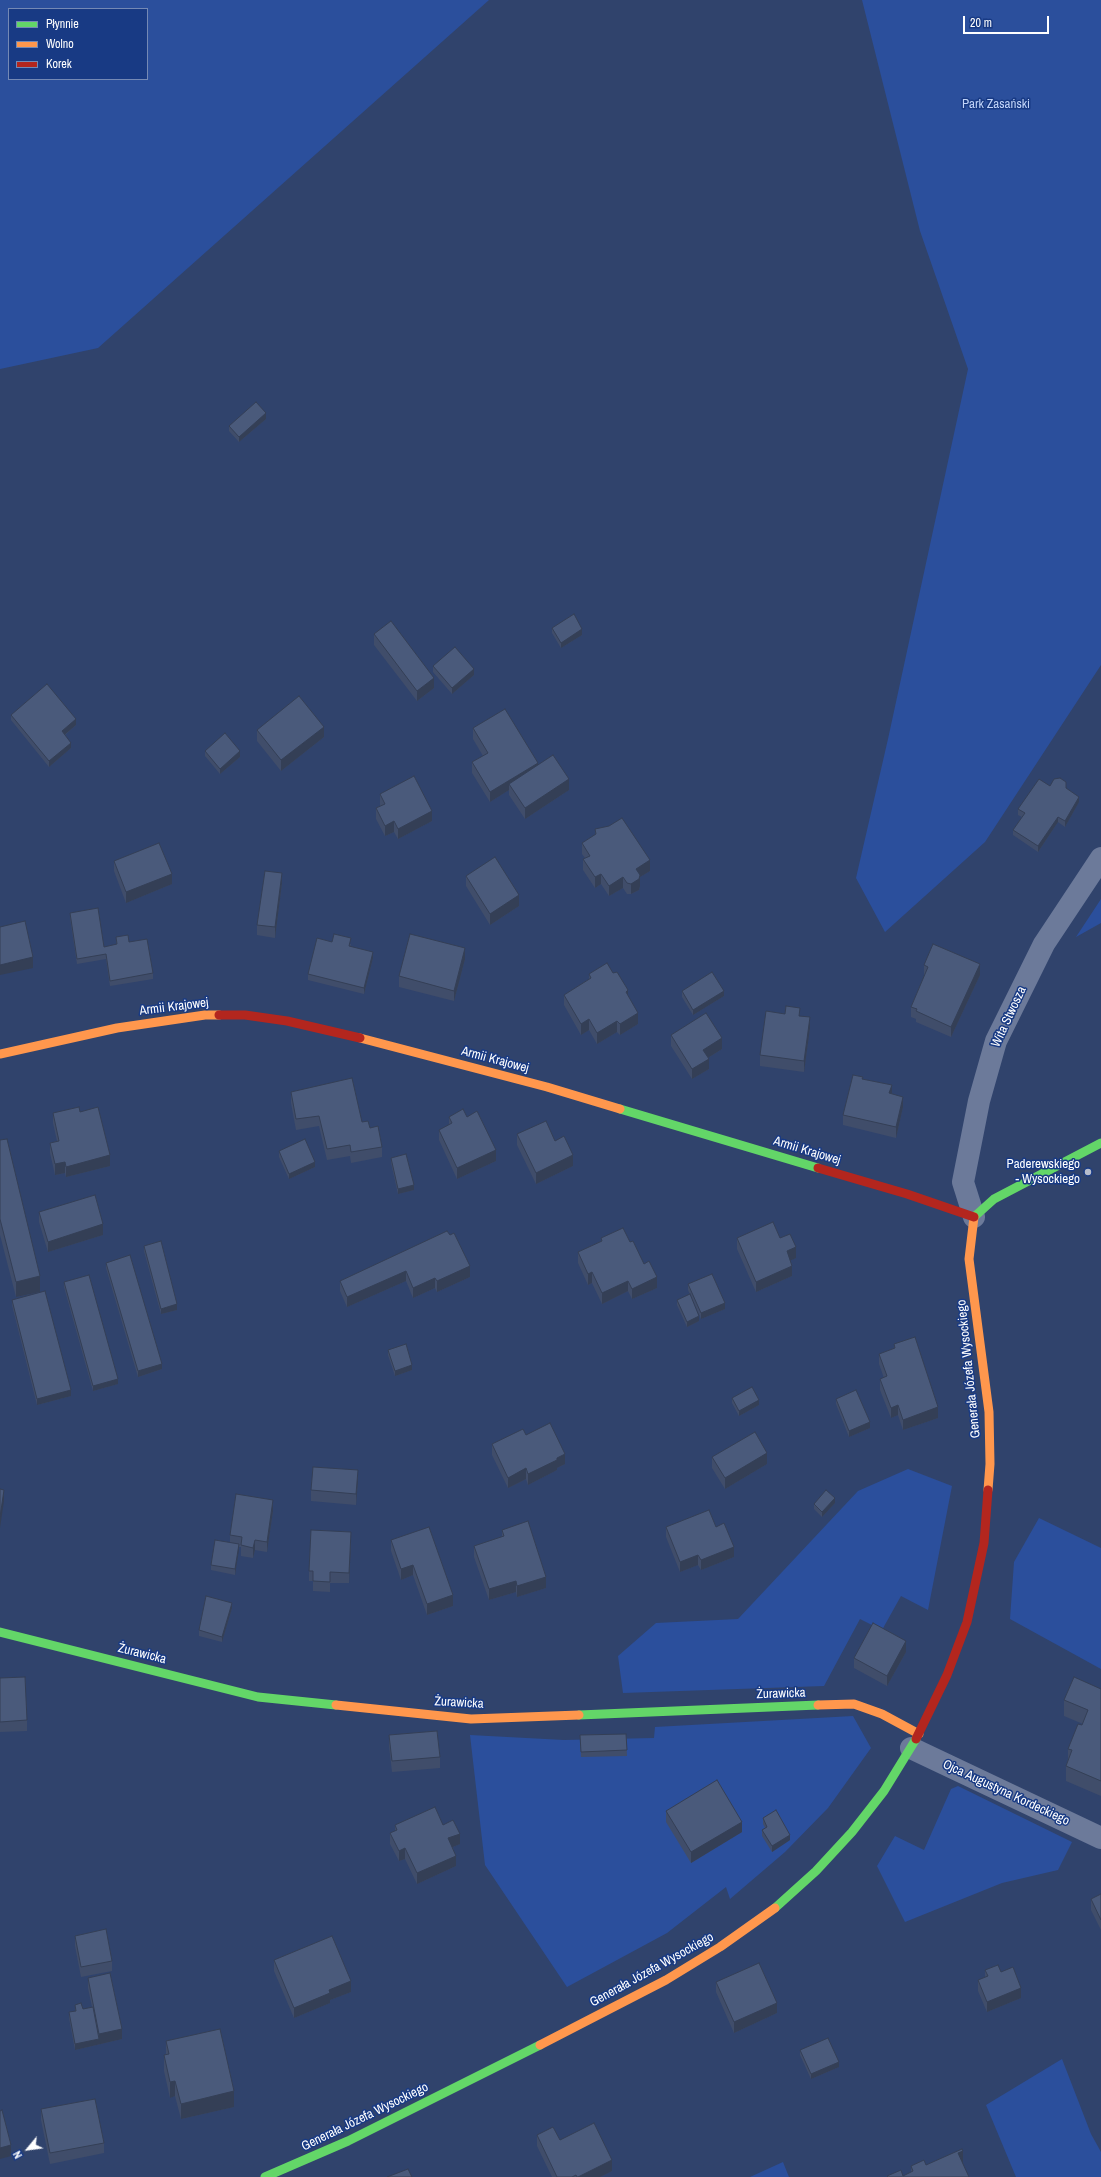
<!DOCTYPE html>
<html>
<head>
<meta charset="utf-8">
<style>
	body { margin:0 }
	#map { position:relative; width:1101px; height:2177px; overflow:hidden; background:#30436c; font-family:"Archivo Narrow",sans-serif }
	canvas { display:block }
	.legend { position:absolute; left:8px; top:8px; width:140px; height:72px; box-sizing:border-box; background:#183a84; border:1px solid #7489b5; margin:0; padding:5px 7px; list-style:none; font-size:12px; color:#fff }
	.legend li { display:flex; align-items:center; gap:8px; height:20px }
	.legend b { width:20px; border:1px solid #7489b5 }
	.north { position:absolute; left:8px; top:2129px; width:40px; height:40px; -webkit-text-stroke:3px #183a84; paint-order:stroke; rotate:241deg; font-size:11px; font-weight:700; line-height:16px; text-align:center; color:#fff }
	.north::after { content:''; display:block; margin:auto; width:14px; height:18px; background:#fff; clip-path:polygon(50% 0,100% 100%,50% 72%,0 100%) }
	.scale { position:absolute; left:963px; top:16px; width:86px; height:18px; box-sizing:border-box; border:2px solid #fff; border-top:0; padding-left:5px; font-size:12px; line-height:14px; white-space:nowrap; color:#fff; -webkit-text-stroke:3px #183a84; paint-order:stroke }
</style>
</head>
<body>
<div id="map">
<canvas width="1101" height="2177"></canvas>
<ul class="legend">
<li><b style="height:5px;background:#63d668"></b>Płynnie</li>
<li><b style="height:5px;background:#ff974d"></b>Wolno</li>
<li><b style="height:5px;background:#b3261e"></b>Korek</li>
</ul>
<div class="north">N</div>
<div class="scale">20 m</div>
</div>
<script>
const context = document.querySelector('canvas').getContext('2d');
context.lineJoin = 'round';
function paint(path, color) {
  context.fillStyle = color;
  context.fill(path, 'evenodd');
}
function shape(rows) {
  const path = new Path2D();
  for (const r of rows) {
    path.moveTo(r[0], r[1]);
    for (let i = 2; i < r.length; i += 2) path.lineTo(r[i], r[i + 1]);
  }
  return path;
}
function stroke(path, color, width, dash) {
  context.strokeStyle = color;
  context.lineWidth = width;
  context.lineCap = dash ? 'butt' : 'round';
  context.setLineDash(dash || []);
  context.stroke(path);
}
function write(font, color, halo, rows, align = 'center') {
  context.font = font + ' "Archivo Narrow",sans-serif';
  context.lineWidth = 3;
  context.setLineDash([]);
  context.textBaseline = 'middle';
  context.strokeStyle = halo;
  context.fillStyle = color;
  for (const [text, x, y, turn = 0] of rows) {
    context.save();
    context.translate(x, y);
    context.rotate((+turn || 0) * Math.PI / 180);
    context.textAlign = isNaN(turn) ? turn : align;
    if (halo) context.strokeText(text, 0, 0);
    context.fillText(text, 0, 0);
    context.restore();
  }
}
const green = shape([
	[0,0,489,0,98,348,0,369],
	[9,9,147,9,147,79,9,79],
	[862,0,1101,0,1101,665,985,842,885,932,856,878,888,739,968,369,920,231],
	[1101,899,1101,923,1076,937],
	[908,1469,952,1486,928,1610,901,1596,882,1630,860,1619,824,1686,623,1693,618,1656,656,1623,738,1619,858,1491],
	[1039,1518,1101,1548,1101,1669,1010,1619,1014,1562],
	[853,1716,871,1748,828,1808,785,1852,730,1899,726,1887,667,1933,567,1987,485,1865,470,1735,564,1740,654,1738,655,1727],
	[958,1786,1072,1842,1058,1870,1002,1883,905,1922,877,1866,895,1836,924,1850,951,1789],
	[1062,2059,1091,2134,1101,2152,1101,2177,1016,2177,986,2105],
	[783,2162,789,2177,750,2177]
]);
const street = shape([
	[974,1217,963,1182,979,1101,996,1041,1044,944,1101,858],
	[911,1748,1101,1838]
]);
const fast = shape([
	[620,1109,818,1168],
	[974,1217,994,1199,1101,1143],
	[0,1632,258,1697,336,1705],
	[579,1715,818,1705],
	[775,1908,816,1871,852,1832,884,1791,916,1739],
	[265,2177,348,2141,540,2045]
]);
const slow = shape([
	[360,1038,547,1087,620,1109],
	[0,1054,117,1028,205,1015,219,1015],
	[974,1217,969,1259,989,1412,990,1464,988,1490],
	[336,1705,471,1719,579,1715],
	[818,1705,854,1704,882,1714,919,1734],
	[540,2045,666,1980,720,1947,775,1908]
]);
const jam = shape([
	[219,1015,245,1015,287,1021,360,1038],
	[818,1168,907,1194,974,1217],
	[916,1739,947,1675,967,1622,984,1543,988,1490]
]);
const wall = shape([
	[266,419,239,442,229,431,229,426],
	[552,628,582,635,561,648,552,633],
	[374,634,434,688,417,701,374,645],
	[433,666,474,675,452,694,433,672],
	[11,715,76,725,65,735,71,748,49,767,11,720],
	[473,728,538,765,569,790,525,819,509,795,509,790,490,802,472,773,472,762,483,756,473,739],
	[257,730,324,737,281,771,257,741],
	[205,751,240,757,220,774,205,756],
	[1050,786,1066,788,1079,802,1065,827,1058,822,1038,852,1013,835,1013,830,1022,817,1018,815,1018,809],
	[380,794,432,821,398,839,394,832,385,836,376,819,376,808,380,806],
	[595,829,650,871,640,877,640,886,639,890,631,894,627,894,623,888,609,896,601,884,595,888,583,870,583,859,585,858,582,854,582,843,595,835],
	[114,861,172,884,126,903,114,871],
	[466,876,519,906,490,925,466,886],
	[282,883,275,938,257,935,257,925],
	[70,913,104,947,116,945,116,937,129,942,153,973,153,979,110,986,106,959,77,964,70,918],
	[332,942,351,944,350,947,373,958,364,994,308,980,308,974],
	[465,959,454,1001,399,987,399,976],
	[924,965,980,975,951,1037,916,1022,916,1019,911,1017,911,1007,924,976],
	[613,973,628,997,638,1024,620,1035,617,1032,597,1044,589,1030,581,1035,564,1005,564,995,589,979,589,974],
	[682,991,724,996,693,1015,682,997],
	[800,1016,810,1028,804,1072,760,1066,760,1055],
	[671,1035,722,1049,708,1058,709,1069,692,1079,671,1046],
	[863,1079,892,1094,903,1107,896,1138,843,1125,843,1115],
	[291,1092,362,1122,370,1128,382,1147,382,1157,351,1163,350,1156,327,1160,319,1126,296,1130,291,1103],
	[80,1112,110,1166,66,1177,65,1173,55,1175,50,1153,50,1143,57,1141,53,1123,53,1113],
	[449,1117,496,1161,457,1179,439,1140,439,1130,449,1125],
	[517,1134,555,1141,573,1166,536,1184,517,1145],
	[0,1140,40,1292,16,1297,0,1235],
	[279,1151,315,1167,289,1179,279,1157],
	[391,1158,414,1190,398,1194,391,1163],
	[39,1212,103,1235,48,1252,39,1222],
	[450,1235,470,1277,437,1292,435,1288,413,1298,406,1281,347,1307,340,1291,340,1281],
	[601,1238,630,1242,644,1264,657,1288,632,1299,628,1291,602,1304,592,1283,588,1285,578,1263,578,1252,601,1241],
	[737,1238,780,1238,796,1258,790,1260,792,1276,756,1292,737,1249],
	[144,1246,177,1310,161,1314,144,1251],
	[106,1263,162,1369,138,1377,106,1268],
	[64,1282,118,1384,93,1391,64,1287],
	[688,1284,725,1309,701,1319,688,1290],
	[12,1300,71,1396,37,1405,12,1305],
	[677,1300,699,1321,687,1327,677,1305],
	[894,1344,938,1418,903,1430,898,1415,891,1418,880,1390,880,1379,884,1378,879,1364,879,1354,894,1348],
	[388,1350,412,1370,395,1376,388,1355],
	[732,1398,759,1405,739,1416,732,1403],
	[836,1399,870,1428,849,1437,836,1404],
	[526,1435,565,1464,557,1468,557,1470,528,1485,526,1479,508,1488,492,1455,492,1444],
	[712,1457,767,1464,725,1489,712,1468],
	[358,1481,356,1505,311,1501,311,1490],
	[835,1503,822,1517,814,1509,814,1504],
	[273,1511,267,1552,255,1550,253,1558,241,1556,241,1547,239,1547,235,1575,211,1570,211,1565,230,1543,230,1535],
	[666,1527,716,1527,734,1557,701,1570,698,1565,680,1572,666,1537],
	[502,1530,546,1588,517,1597,516,1592,489,1600,474,1557,474,1546,502,1537],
	[391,1540,453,1606,427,1615,413,1575,401,1580,391,1551],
	[351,1543,349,1583,330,1583,330,1592,313,1591,313,1581,309,1581,309,1571],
	[232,1608,222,1642,199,1636,199,1630],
	[906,1652,887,1686,854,1668,854,1658],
	[0,1678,27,1720,27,1731,0,1732],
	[1101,1689,1101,1796,1066,1781,1066,1766,1068,1759,1068,1749,1083,1724,1064,1716,1064,1700],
	[626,1734,627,1756,581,1757,580,1735],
	[389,1735,440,1757,440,1768,392,1772,389,1746],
	[666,1811,742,1832,691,1863,666,1822],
	[763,1818,790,1840,772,1852,762,1836,762,1830,765,1828,763,1824],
	[395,1825,443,1825,460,1844,453,1847,456,1866,417,1884,405,1859,399,1861,390,1844,390,1833,395,1831],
	[1101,1894,1101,1930,1091,1910,1091,1899],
	[75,1936,112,1961,112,1971,81,1977,75,1946],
	[274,1960,351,1992,330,2000,330,2003,294,2018,274,1971],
	[985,1970,1001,1972,1021,1998,987,2012,978,1991,978,1980,985,1977],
	[88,1978,122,2039,75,2050,69,2018,69,2012,75,2011,75,2005,83,2009,92,2007,88,1988],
	[716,1982,777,2013,734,2033,716,1992],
	[166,2041,234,2107,181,2119,175,2096,170,2098,164,2071,164,2055,166,2055],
	[800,2050,839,2067,811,2079,800,2055],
	[41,2109,104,2143,104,2153,50,2164,41,2120],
	[537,2135,560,2140,612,2171,600,2177,552,2177,537,2146],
	[963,2164,969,2177,887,2177,887,2176,903,2176,911,2172,911,2166]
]);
const shadedWall = shape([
	[266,413,266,419,239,442,239,437],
	[582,629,582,635,561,648,561,643],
	[474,669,474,675,452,694,452,688],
	[434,678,434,688,417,701,417,691],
	[76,719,76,725,62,737,62,731],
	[324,727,324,737,281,771,281,760],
	[71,743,71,748,49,767,49,761],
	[240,751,240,757,220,774,220,769],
	[538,763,538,774,509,784,509,790,490,802,490,792],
	[569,779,569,790,525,819,525,808],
	[1079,797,1079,802,1065,827,1065,821],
	[432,811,432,821,398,839,398,829],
	[1058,817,1058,822,1038,852,1038,846],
	[394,821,394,832,385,836,385,826],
	[650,860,650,871,640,877,640,886,639,890,631,894,631,884,636,869],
	[282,873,282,883,275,938,275,927],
	[172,874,172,884,126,903,126,892],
	[601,874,601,884,595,888,595,877],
	[623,877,623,888,609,896,609,886],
	[519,895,519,906,490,925,490,914],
	[465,948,465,959,454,1001,454,991],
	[373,952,373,958,364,994,364,988],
	[33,957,33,968,0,975,0,965],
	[980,964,980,975,951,1037,951,1027],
	[628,990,628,1000,626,992],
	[724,991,724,996,693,1015,693,1010],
	[638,1013,638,1024,620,1035,620,1024],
	[810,1017,810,1028,804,1072,804,1061],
	[589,1019,589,1030,581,1035,581,1024],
	[617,1021,617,1032,597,1044,597,1033],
	[722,1038,722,1049,703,1061,703,1050],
	[709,1059,709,1069,692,1079,692,1069],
	[892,1085,892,1096,889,1093],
	[903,1097,903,1107,896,1138,896,1127],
	[496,1150,496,1161,457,1179,457,1168],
	[110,1155,110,1166,66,1177,66,1167],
	[573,1155,573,1166,536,1184,536,1173],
	[65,1162,65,1173,55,1175,55,1164],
	[315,1162,315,1167,289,1179,289,1174],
	[414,1185,414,1190,398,1194,398,1189],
	[103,1224,103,1235,48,1252,48,1242],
	[796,1247,796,1258,787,1262,787,1251],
	[470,1266,470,1277,437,1292,437,1281],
	[792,1266,792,1276,756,1292,756,1282],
	[406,1271,406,1281,347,1307,347,1297],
	[592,1272,592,1283,588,1285,588,1274],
	[40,1276,40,1292,16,1297,16,1282],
	[657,1277,657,1288,632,1299,632,1289],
	[435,1278,435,1288,413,1298,413,1288],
	[628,1281,628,1291,602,1304,602,1293],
	[725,1303,725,1309,701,1319,701,1313],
	[177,1304,177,1310,161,1314,161,1309],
	[699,1316,699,1321,687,1327,687,1322],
	[162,1364,162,1369,138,1377,138,1371],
	[412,1365,412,1370,395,1376,395,1371],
	[118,1379,118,1384,93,1391,93,1386],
	[71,1390,71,1396,37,1405,37,1399],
	[759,1400,759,1405,739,1416,739,1411],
	[898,1405,898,1415,891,1418,891,1408],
	[938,1407,938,1418,903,1430,903,1420],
	[870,1422,870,1428,849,1437,849,1431],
	[767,1453,767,1464,725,1489,725,1478],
	[565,1454,565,1464,557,1468,557,1470,528,1485,528,1474],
	[526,1468,526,1479,508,1488,508,1478],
	[358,1470,358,1481,356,1505,356,1494],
	[4,1490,4,1501,0,1528,0,1517],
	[835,1498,835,1503,822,1517,822,1512],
	[273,1500,273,1511,267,1552,267,1542],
	[351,1532,351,1543,349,1583,349,1573],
	[255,1540,255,1550,253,1558,253,1548],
	[239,1544,239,1550,235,1575,235,1569],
	[734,1547,734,1557,701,1570,701,1560],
	[698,1555,698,1565,680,1572,680,1562],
	[413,1565,413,1575,401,1580,401,1569],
	[546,1577,546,1588,517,1597,517,1586],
	[516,1581,516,1592,489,1600,489,1589],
	[453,1595,453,1606,427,1615,427,1604],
	[232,1603,232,1608,222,1642,222,1637],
	[906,1641,906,1652,887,1686,887,1676],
	[742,1822,742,1832,691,1863,691,1852],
	[460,1834,460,1844,448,1849,448,1838],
	[790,1835,790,1840,772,1852,772,1846],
	[405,1848,405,1859,399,1861,399,1851],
	[456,1856,456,1866,417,1884,417,1873],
	[351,1981,351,1992,330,2000,330,2003,294,2018,294,2008,329,1990],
	[1021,1988,1021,1998,987,2012,987,2002],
	[777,2003,777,2013,734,2033,734,2022],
	[122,2029,122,2039,75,2050,75,2044,99,2039,99,2034],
	[839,2062,839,2067,811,2079,811,2074],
	[175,2081,175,2096,170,2098,170,2082],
	[234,2091,234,2107,181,2119,181,2104],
	[11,2145,11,2156,0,2159,0,2148],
	[963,2151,963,2167,958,2153],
	[612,2160,612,2171,600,2177,578,2177]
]);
const building = shape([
	[256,402,266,413,239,437,229,426,256,402],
	[574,614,582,629,561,643,552,628,574,614],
	[391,621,434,678,417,691,374,634,391,621],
	[455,647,474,669,452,688,433,666,455,647],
	[47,684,76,719,62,731,71,743,49,761,11,715,47,684],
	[299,696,324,727,281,760,257,730,299,696],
	[505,709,538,763,490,792,472,762,488,753,473,728,505,709],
	[225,733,240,751,220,769,205,751,225,733],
	[553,755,569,779,525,808,509,784,553,755],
	[414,776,432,811,398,829,394,821,385,826,376,808,385,804,380,794,414,776],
	[1060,778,1066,782,1066,788,1079,797,1065,821,1058,817,1038,846,1013,830,1025,813,1018,809,1039,779,1050,786,1054,779,1060,778],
	[622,818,650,860,636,869,640,875,639,879,631,884,627,883,623,877,609,886,601,874,595,877,583,859,590,856,582,843,596,834,595,829,609,826,622,818],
	[159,843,172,874,126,892,114,861,159,843],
	[495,857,519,895,490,914,466,876,495,857],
	[265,871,282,873,275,927,257,925,265,871],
	[98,908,104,947,117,944,116,937,128,935,129,942,147,939,153,973,110,981,106,954,77,959,70,913,98,908],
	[25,921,33,957,0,965,0,927,25,921],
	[334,934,351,938,349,946,373,952,364,988,308,974,317,938,332,942,334,934],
	[410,934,465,948,454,991,399,976,410,934],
	[933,944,980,964,951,1027,916,1011,917,1009,911,1007,928,967,924,965,933,944],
	[607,963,613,973,617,972,628,990,626,992,638,1013,620,1024,617,1021,597,1033,589,1019,581,1024,564,995,591,978,589,974,607,963],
	[712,972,724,991,693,1010,682,991,712,972],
	[786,1006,800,1008,799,1016,810,1017,804,1061,760,1055,766,1011,785,1014,786,1006],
	[706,1013,722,1038,703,1050,709,1059,692,1069,671,1035,706,1013],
	[853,1075,863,1077,862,1079,892,1085,889,1093,903,1097,896,1127,843,1115,853,1075],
	[352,1078,362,1122,368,1121,370,1128,378,1126,382,1147,351,1152,350,1145,327,1149,319,1116,296,1119,291,1092,352,1078],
	[79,1107,80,1112,98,1107,110,1155,66,1167,65,1162,55,1164,50,1143,59,1141,53,1113,79,1107],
	[463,1109,467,1117,477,1111,496,1150,457,1168,439,1130,452,1123,449,1117,463,1109],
	[546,1121,555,1141,564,1136,573,1155,536,1173,517,1134,546,1121],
	[7,1139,40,1276,16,1282,0,1219,0,1140,7,1139],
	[305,1139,315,1162,289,1174,279,1151,305,1139],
	[406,1154,414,1185,398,1189,391,1158,406,1154],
	[95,1195,103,1224,48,1242,39,1212,95,1195],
	[773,1222,780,1238,790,1234,796,1247,787,1251,792,1266,756,1282,737,1238,773,1222],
	[623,1228,630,1242,633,1241,644,1264,649,1261,657,1277,632,1289,628,1281,602,1293,592,1272,588,1274,578,1252,602,1241,601,1238,623,1228],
	[447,1231,450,1235,454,1233,470,1266,437,1281,435,1278,413,1288,406,1271,347,1297,340,1281,447,1231],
	[161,1241,177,1304,161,1309,144,1246,161,1241],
	[130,1255,162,1364,138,1371,106,1263,130,1255],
	[712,1274,725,1303,701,1313,688,1284,712,1274],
	[89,1275,118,1379,93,1386,64,1282,89,1275],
	[45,1291,71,1390,37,1399,12,1300,45,1291],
	[690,1294,699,1316,687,1322,677,1300,690,1294],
	[915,1337,938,1407,903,1420,898,1405,891,1408,880,1379,887,1376,879,1354,895,1348,894,1344,915,1337],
	[406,1344,412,1365,395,1371,388,1350,406,1344],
	[752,1387,759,1400,739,1411,732,1398,752,1387],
	[856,1390,870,1422,849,1431,836,1399,856,1390],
	[550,1423,565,1454,557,1458,557,1460,528,1474,526,1468,508,1478,492,1444,523,1429,526,1435,550,1423],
	[755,1432,767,1453,725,1478,712,1457,755,1432],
	[313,1467,358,1470,356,1494,311,1490,313,1467],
	[0,1489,4,1490,0,1517,0,1489],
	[826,1490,835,1498,822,1512,814,1504,826,1490],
	[236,1494,273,1500,267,1542,255,1540,253,1548,241,1545,242,1537,230,1535,236,1494],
	[709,1510,716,1527,724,1523,734,1547,701,1560,698,1555,680,1562,666,1527,709,1510],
	[528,1521,546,1577,517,1586,516,1581,489,1589,474,1546,504,1536,502,1530,528,1521],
	[429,1527,453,1595,427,1604,413,1565,401,1569,391,1540,429,1527],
	[311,1530,351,1532,349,1573,330,1572,330,1582,313,1581,313,1571,309,1571,311,1530],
	[215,1540,239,1544,235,1569,211,1565,215,1540],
	[206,1596,232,1603,222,1637,199,1630,206,1596],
	[873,1623,906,1641,887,1676,854,1658,873,1623],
	[25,1677,27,1720,0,1722,0,1678,25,1677],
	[1074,1677,1101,1689,1101,1781,1066,1766,1072,1750,1068,1749,1078,1724,1082,1725,1088,1710,1064,1700,1074,1677],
	[437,1731,440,1757,392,1761,389,1735,437,1731],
	[626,1734,627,1750,581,1752,580,1735,626,1734],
	[717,1780,742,1822,691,1852,666,1811,717,1780],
	[435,1807,443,1825,453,1820,460,1834,448,1838,456,1856,417,1873,405,1848,399,1851,390,1833,397,1830,395,1825,435,1807],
	[776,1810,790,1835,772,1846,762,1830,767,1827,763,1818,776,1810],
	[1101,1894,1101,1920,1091,1899,1101,1894],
	[106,1929,112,1961,81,1967,75,1936,106,1929],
	[332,1936,351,1981,329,1990,330,1993,294,2008,274,1960,332,1936],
	[759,1963,777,2003,734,2022,716,1982,759,1963],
	[998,1965,1001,1972,1013,1967,1021,1988,987,2002,978,1980,988,1976,985,1970,998,1965],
	[110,1973,122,2029,99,2034,88,1978,110,1973],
	[81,2003,83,2009,93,2007,99,2039,75,2044,69,2012,76,2011,75,2005,81,2003],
	[220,2029,234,2091,181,2104,175,2081,170,2082,164,2055,169,2054,166,2041,220,2029],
	[828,2038,839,2062,811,2074,800,2050,828,2038],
	[95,2099,104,2143,50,2153,41,2109,95,2099],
	[2,2110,11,2145,0,2148,0,2111,2,2110],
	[594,2123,612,2160,578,2177,577,2177,576,2175,572,2177,557,2177,537,2135,553,2127,560,2140,594,2123],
	[962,2149,963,2151,958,2153,969,2177,888,2177,887,2176,901,2170,903,2176,913,2171,911,2166,924,2160,926,2165,962,2149],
	[408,2169,412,2177,387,2177,408,2169]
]);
const markers = [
	[1088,1172,4,"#b7bdcc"]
];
const parkNames = [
	["Park Zasański",996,105]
];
const streetNames = [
	["Armii Krajowej",174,1007,-7],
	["Wita Stwosza",1009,1017,-65],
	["Armii Krajowej",495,1060,15],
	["Armii Krajowej",807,1151,17],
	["Generała Józefa Wysockiego",969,1369,-96],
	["Żurawicka",142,1654,14],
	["Żurawicka",781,1694,-2],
	["Żurawicka",459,1703,3],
	["Ojca Augustyna Kordeckiego",1006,1793,25],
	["Generała Józefa Wysockiego",652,1970,-29],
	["Generała Józefa Wysockiego",365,2117,-26]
];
const poiNames = [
	["Paderewskiego",1080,1165],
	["- Wysockiego",1080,1180]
];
paint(green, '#2b4f9c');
stroke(street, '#6c7a9a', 22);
stroke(fast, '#63d668', 9);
stroke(slow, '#ff974d', 9);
stroke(jam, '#b3261e', 9);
paint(wall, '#404d6a');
paint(shadedWall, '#343f56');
paint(building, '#4a5a7b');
stroke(building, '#343f56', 1);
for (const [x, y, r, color] of markers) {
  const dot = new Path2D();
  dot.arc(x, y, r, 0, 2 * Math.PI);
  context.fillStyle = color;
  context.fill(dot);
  stroke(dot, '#183a84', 1.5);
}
write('13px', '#c1d4f9', '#183a84', parkNames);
write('13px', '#fff', '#183a84', streetNames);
write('13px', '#fff', '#183a84', poiNames, 'right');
</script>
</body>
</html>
